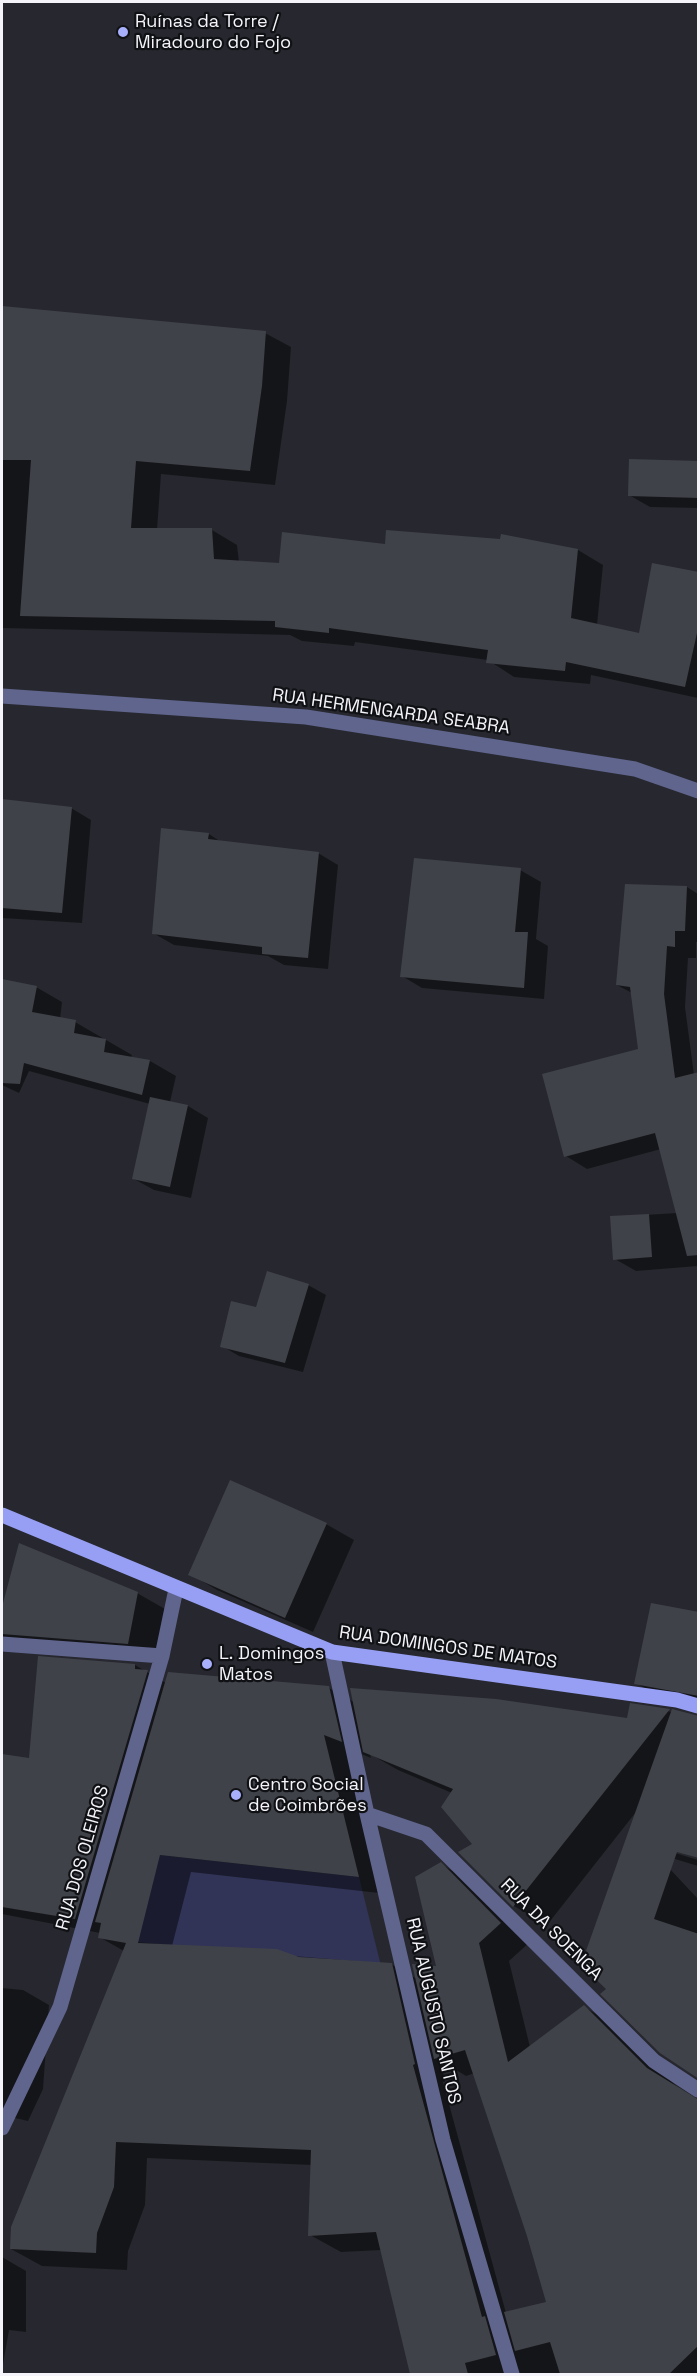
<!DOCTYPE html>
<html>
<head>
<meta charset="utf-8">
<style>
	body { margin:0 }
	#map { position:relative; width:700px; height:2376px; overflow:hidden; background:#27282f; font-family:"Space Grotesk",sans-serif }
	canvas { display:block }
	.frame { position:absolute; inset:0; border:3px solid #f4f4fa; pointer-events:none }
</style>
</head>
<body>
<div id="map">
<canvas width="700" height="2376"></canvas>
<div class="frame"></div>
</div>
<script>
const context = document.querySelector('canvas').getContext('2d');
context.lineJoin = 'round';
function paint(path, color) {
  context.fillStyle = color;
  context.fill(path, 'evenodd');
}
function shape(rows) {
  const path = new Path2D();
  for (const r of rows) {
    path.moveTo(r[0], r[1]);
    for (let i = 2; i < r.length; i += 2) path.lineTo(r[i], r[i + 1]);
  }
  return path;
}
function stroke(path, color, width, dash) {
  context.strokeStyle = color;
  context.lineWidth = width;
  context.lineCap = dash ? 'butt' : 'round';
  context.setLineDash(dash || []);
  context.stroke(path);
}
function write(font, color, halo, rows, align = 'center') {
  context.font = font + ' "Space Grotesk",sans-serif';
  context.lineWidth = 4.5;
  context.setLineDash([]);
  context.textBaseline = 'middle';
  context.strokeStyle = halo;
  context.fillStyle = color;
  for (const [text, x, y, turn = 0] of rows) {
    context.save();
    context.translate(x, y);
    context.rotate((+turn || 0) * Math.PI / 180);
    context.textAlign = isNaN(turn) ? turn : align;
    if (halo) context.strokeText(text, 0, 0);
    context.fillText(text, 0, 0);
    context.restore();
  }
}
const green = shape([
	[160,1855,359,1877,381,1966,137,1942]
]);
const shadow = shape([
	[2,307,265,333,291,347,287,401,275,485,161,474,157,530,212,530,237,545,239,562,280,564,386,545,578,550,603,565,597,625,641,635,698,573,698,698,591,675,590,684,514,677,488,660,355,642,354,646,302,641,290,635,2,628],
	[698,462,698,508,650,507,629,495],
	[2,801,71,808,91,820,82,923,2,918],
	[209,834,221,842,318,853,338,865,328,969,284,965,268,956,174,945,153,933],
	[520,870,541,882,536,939,548,946,544,999,422,988,402,976],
	[687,887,698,894,698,942,696,942,696,958,688,958,685,1007,694,1075,698,1074,698,1266,636,1271,615,1259,612,1217,677,1213,661,1149,587,1169,566,1156,640,1050,632,993,617,985],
	[2,981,36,987,62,1002,60,1019,75,1022,132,1055,131,1058,150,1061,176,1076,170,1102,188,1106,208,1118,191,1198,154,1190,134,1179,150,1104,29,1071,19,1093,2,1085],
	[308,1285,326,1295,303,1372,239,1356,222,1346,257,1309],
	[326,1524,354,1540,313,1632,217,1590,190,1574],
	[20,1545,137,1593,165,1609,156,1659,2,1641,2,1612],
	[698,1614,698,1707,666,1701,636,1683],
	[135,1665,166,1683,329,1688,354,1702,628,1719,631,1705,672,1712,659,1848,698,1860,698,1866,655,1853,698,1899,698,2077,608,1989,636,1812,547,1925,514,1906,460,1852,474,1844,452,1793,398,1770,370,1754,371,1758,354,1751,388,1894,191,1872,172,1946,391,1964,417,1979,438,1967,441,1864,471,1882,531,1941,509,1961,530,2047,584,2007,615,2025,679,2089,698,2100,698,2374,411,2374,382,2250,341,2252,310,2235,312,2165,147,2158,145,2205,128,2251,127,2270,42,2266,11,2249,124,1951,99,1937,100,1933,2,1914,2,1755,30,1760],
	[441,2061,466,2076,475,2073,529,2236,548,2303,506,2313,443,2082,445,2082],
	[2,1988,23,1990,49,2005,43,2089,28,2121,2,2115],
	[2,2257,26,2271,26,2332,9,2330,2,2370]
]);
const building = shape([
	[2,306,266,331,262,386,250,471,136,461,131,528,212,528,214,559,279,563,282,532,385,544,386,530,500,539,501,534,578,549,571,618,639,633,652,563,699,572,699,624,685,687,566,662,565,671,486,663,488,650,329,628,329,633,275,627,275,621,20,616,31,460,2,460],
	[629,459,699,461,699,498,628,496],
	[2,799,72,807,62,913,2,908],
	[161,828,209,833,208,839,319,852,308,958,262,954,262,947,152,934],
	[414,858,521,868,515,932,528,932,524,988,400,977],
	[625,884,687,886,685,931,675,931,675,947,667,946,664,994,675,1078,699,1072,699,1255,687,1256,655,1133,564,1157,542,1074,638,1049,630,987,616,985],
	[2,979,37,986,32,1012,76,1020,74,1033,106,1039,104,1052,150,1060,142,1095,24,1063,20,1084,2,1083],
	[150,1097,188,1105,170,1187,132,1179],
	[649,1214,652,1257,613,1260,610,1216],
	[267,1271,309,1284,285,1363,220,1347,231,1301,256,1307],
	[230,1480,327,1523,285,1618,188,1575],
	[19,1543,138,1592,128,1644,2,1634,2,1607],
	[651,1603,699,1612,699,1696,634,1684],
	[38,1656,135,1664,135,1669,148,1670,75,1919,2,1907,2,1754,29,1758],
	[168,1672,329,1686,342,1742,324,1735,359,1877,160,1855,138,1943,277,1949,299,1957,392,1963,415,2064,413,2065,434,2142,482,2317,485,2316,496,2355,465,2363,468,2374,410,2374,376,2232,308,2236,311,2150,116,2142,114,2187,97,2233,96,2253,10,2249,11,2227,126,1943,98,1938,101,1923,95,1922],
	[350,1688,496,1699,627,1718,630,1703,670,1709,513,1907,458,1852,472,1844,441,1807,453,1789,363,1752],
	[672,1709,699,1716,699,1858,677,1852,654,1919,699,1934,699,2079,660,2053,600,1994,606,1989,581,1965],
	[441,1862,501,1923,479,1943,508,2062,584,2005,647,2068,699,2100,699,2345,669,2374,560,2374,550,2342,515,2351,504,2312,546,2302,527,2236,465,2050,434,2059,412,1964,436,1966,415,1877]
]);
const minor = shape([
	[2,696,306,717,635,769,698,791],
	[2,1644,162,1656],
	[332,1652,367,1814,443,2140,512,2374],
	[367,1814,426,1834,654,2061,698,2090],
	[2,2128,60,2007,162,1656,176,1589]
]);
const major = shape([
	[2,1515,332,1652,677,1700,698,1706]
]);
const markers = [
	[123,32,6,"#a8b0fc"],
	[207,1664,6,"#a8b0fc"],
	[236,1795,6,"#a8b0fc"]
];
const poiNames = [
	["Ruínas da Torre /",135,22],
	["Miradouro do Fojo",135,43],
	["L. Domingos",219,1654],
	["Matos",219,1675],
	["Centro Social",248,1785],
	["de Coimbrões",248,1806]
];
const streetNames = [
	["RUA HERMENGARDA SEABRA",391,712,8],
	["RUA DOMINGOS DE MATOS",448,1648,8],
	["RUA DOS OLEIROS",83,1858,-74],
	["RUA DA SOENGA",551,1930,45],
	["RUA AUGUSTO SANTOS",433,2011,77]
];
paint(green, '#313457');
paint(shadow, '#0007');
paint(building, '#40424a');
stroke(minor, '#60658e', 15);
stroke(major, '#979ff4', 15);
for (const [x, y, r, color] of markers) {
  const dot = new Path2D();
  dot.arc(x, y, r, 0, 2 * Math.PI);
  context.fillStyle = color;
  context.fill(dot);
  stroke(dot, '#101114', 2);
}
write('18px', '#f4f4fa', '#101114', poiNames, 'left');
write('18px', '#f4f4fa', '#101114', streetNames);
</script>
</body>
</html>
